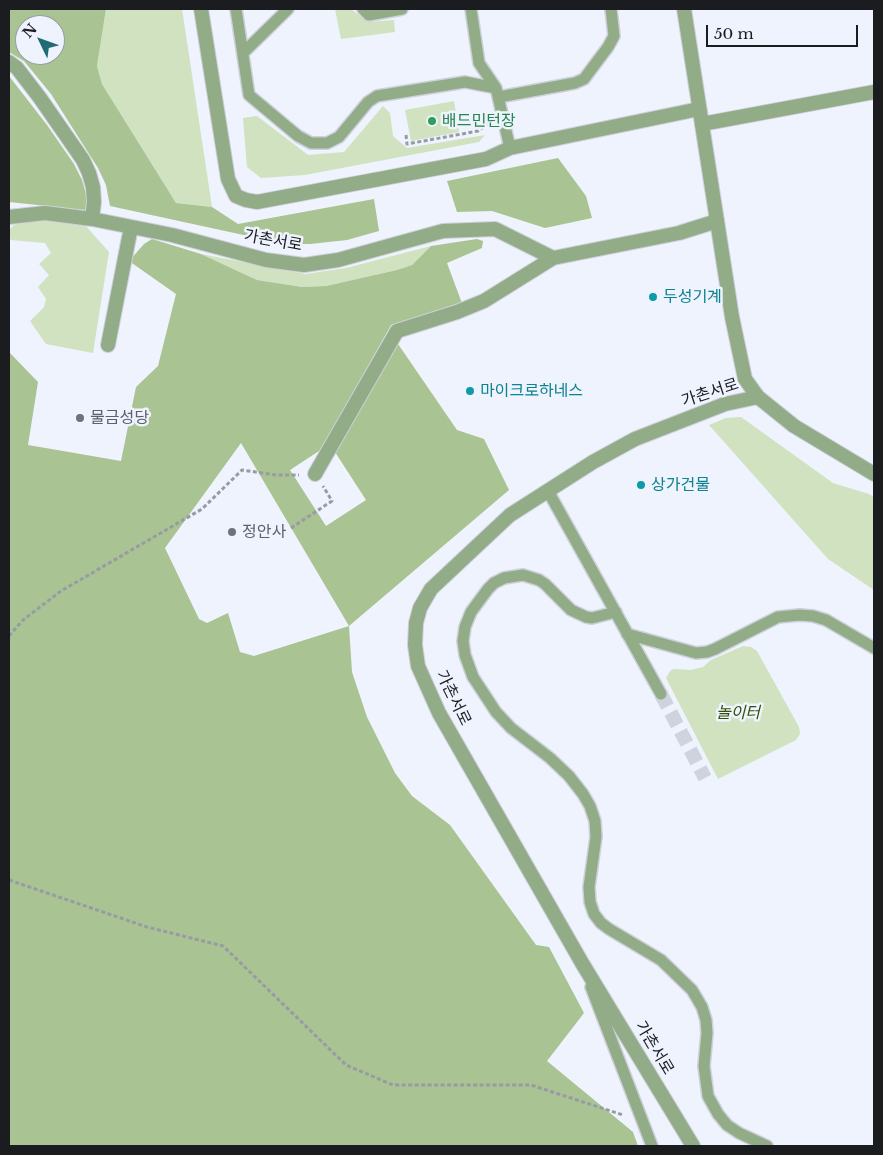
<!DOCTYPE html>
<html>
<head>
<meta charset="utf-8">
<style>
	body { margin:0 }
	#map { position:relative; width:883px; height:1155px; overflow:hidden; background:#eef3fe; font-family:"Libre Baskerville",serif }
	canvas { display:block }
	.frame { position:absolute; inset:0; border:10px solid #1a1c20; pointer-events:none }
	.north { position:absolute; left:15px; top:15px; width:50px; height:50px; box-sizing:border-box; background:#eef3fe; border:1px solid #999da5; border-radius:50%; rotate:312deg; font-size:14px; font-weight:700; line-height:20px; text-align:center; color:#1a1c20 }
	.north::after { content:''; display:block; margin:auto; width:18px; height:22px; background:#216c74; clip-path:polygon(50% 0,100% 100%,50% 72%,0 100%) }
	.scale { position:absolute; left:706px; top:25px; width:152px; height:22px; box-sizing:border-box; border:2px solid #1a1c20; border-top:0; padding-left:6px; font-size:15px; line-height:18px; white-space:nowrap; color:#1a1c20; -webkit-text-stroke:4px #eef3fe; paint-order:stroke }
</style>
</head>
<body>
<div id="map">
<canvas width="883" height="1155"></canvas>
<div class="frame"></div>
<div class="north">N</div>
<div class="scale">50 m</div>
</div>
<script>
const context = document.querySelector('canvas').getContext('2d');
context.lineJoin = 'round';
function paint(path, color) {
  context.fillStyle = color;
  context.fill(path, 'evenodd');
}
function shape(rows) {
  const path = new Path2D();
  for (const r of rows) {
    path.moveTo(r[0], r[1]);
    for (let i = 2; i < r.length; i += 2) path.lineTo(r[i], r[i + 1]);
  }
  return path;
}
function stroke(path, color, width, dash) {
  context.strokeStyle = color;
  context.lineWidth = width;
  context.lineCap = dash ? 'butt' : 'round';
  context.setLineDash(dash || []);
  context.stroke(path);
}
function write(font, color, halo, rows, align = 'center') {
  context.font = font + ' "Libre Baskerville","Noto Sans KR",serif';
  context.lineWidth = 5;
  context.setLineDash([]);
  context.textBaseline = 'middle';
  context.strokeStyle = halo;
  context.fillStyle = color;
  for (const [text, x, y, turn = 0] of rows) {
    context.save();
    context.translate(x, y);
    context.rotate((+turn || 0) * Math.PI / 180);
    context.textAlign = isNaN(turn) ? turn : align;
    if (halo) context.strokeText(text, 0, 0);
    context.fillText(text, 0, 0);
    context.restore();
  }
}
const green = shape([
	[106,9,182,9,212,207,176,203,102,84,97,66],
	[335,9,351,9,368,22,394,20,395,32,341,39],
	[454,101,459,132,411,141,405,110],
	[383,106,390,113,393,136,407,148,485,135,479,142,305,175,261,178,247,167,243,118,257,116,308,155,344,152],
	[43,219,84,224,109,252,93,353,46,344,30,321,44,307,46,299,38,287,49,275,39,264,51,253,45,243,11,240,9,237,9,230,14,225],
	[431,246,412,265,397,270,326,286,302,287,257,280,201,254,306,274,346,268],
	[741,417,833,483,869,494,874,497,874,590,828,559,709,425,726,418],
	[743,646,751,647,757,651,799,727,800,734,796,740,718,779,666,678,670,671,674,669,691,670,703,667,711,660]
]);
const forest = shape([
	[9,9,106,9,97,66,102,84,176,203,212,207,238,224,374,199,379,231,347,240,310,244,285,244,110,206,106,185,98,168,51,94,24,61,9,52],
	[25,25,55,25,55,55,25,55],
	[9,76,47,125,74,164,82,180,88,201,85,210,9,202],
	[558,158,586,196,592,218,545,228,492,211,457,212,447,181],
	[152,239,201,254,257,280,302,287,326,286,397,270,412,265,431,246,477,239,483,241,482,248,447,263,463,306,391,325,322,449,290,470,326,526,366,500,335,452,398,344,457,430,484,439,509,490,349,626,352,672,367,717,395,773,412,796,450,825,536,945,549,947,584,1013,547,1061,633,1132,638,1146,9,1146,9,352,38,382,28,445,121,461,136,387,158,366,176,294,129,261,144,244],
	[241,443,349,626,254,656,240,652,228,613,207,623,199,619,165,548]
]);
const minorTunnel = shape([
	[661,694,705,778]
]);
const path = shape([
	[406,135,407,144,478,131,489,123],
	[291,528,332,501,323,486],
	[9,636,23,620,61,591,202,509,242,470,276,475,299,475],
	[9,880,147,927,223,946,346,1065,393,1085,531,1085,623,1115]
]);
const service = shape([
	[236,9,249,95,298,136,311,143,327,143,339,137,368,102,377,96,465,82,496,88],
	[363,9,369,15,402,9],
	[471,9,479,63,496,88,510,148],
	[243,53,288,9],
	[499,97,575,83,584,79,608,47,614,36,611,9],
	[548,491,661,694],
	[616,612,592,618,586,617,571,610,545,584,539,580,523,575,504,578,494,583,488,589,471,612,465,627,463,641,465,655,473,677,496,712,511,728,550,758,569,776,583,794,590,806,595,821,596,837,589,887,590,902,594,914,601,923,609,929,661,960,692,990,702,1007,706,1020,707,1033,704,1066,708,1096,718,1114,727,1125,739,1133,767,1146],
	[627,634,696,653,707,652,715,649,778,617,800,615,813,616,826,620,874,648],
	[591,987,652,1146]
]);
const minor = shape([
	[201,9,228,179,236,196,246,200,257,202,486,159,510,148,699,109],
	[9,62,17,68,40,98,83,160,89,173,93,187,94,202,92,219],
	[702,124,874,92],
	[9,217,45,213,92,219,172,235,266,260,304,265,338,260,443,231,495,229,553,258,679,233,717,221],
	[108,345,131,227],
	[315,474,397,331,457,312,484,301,553,258],
	[693,1146,582,963,439,713,418,666,415,645,416,623,420,608,431,589,510,515,593,462,635,439,725,404,758,397]
]);
const tertiary = shape([
	[684,9,732,317,745,379,758,397,794,426,874,474]
]);
const markers = [
	[432,121,5,"#2e9e5b"],
	[653,297,5,"#0f9aa8"],
	[470,391,5,"#0f9aa8"],
	[80,418,5,"#6b7280"],
	[641,485,5,"#0f9aa8"],
	[232,532,5,"#6b7280"]
];
const leisureNames = [
	["배드민턴장",442,121]
];
const streetNames = [
	["가촌서로",273,241,10],
	["가촌서로",710,393,-18],
	["가촌서로",453,698,64],
	["가촌서로",654,1048,59]
];
const cultureNames = [
	["두성기계",663,297],
	["마이크로하네스",480,391],
	["상가건물",651,485]
];
const worshipNames = [
	["물금성당",90,418],
	["정안사",242,532]
];
const parkNames = [
	["놀이터",738,713]
];
paint(green, '#d0e2c0');
paint(forest, '#a9c392');
stroke(minorTunnel, '#ced3dd', 14, [14, 7]);
stroke(service, '#ccd1da', 14);
stroke(minor, '#ccd1da', 16);
stroke(tertiary, '#ccd1da', 16);
stroke(path, '#989ba4', 3, [4, 2.5]);
stroke(service, '#92ac88', 11);
stroke(minor, '#92ac88', 14);
stroke(tertiary, '#92ac88', 14);
for (const [x, y, r, color] of markers) {
  const dot = new Path2D();
  dot.arc(x, y, r, 0, 2 * Math.PI);
  context.fillStyle = color;
  context.fill(dot);
  stroke(dot, '#eef3fe', 2);
}
write('16px', '#27864d', '#eef3fe', leisureNames, 'left');
write('16px', '#1a1c20', '#eef3fe', streetNames);
write('16px', '#0d838f', '#eef3fe', cultureNames, 'left');
write('16px', '#5b616d', '#eef3fe', worshipNames, 'left');
write('italic 16px', '#325007', '#eef3fe', parkNames);
</script>
</body>
</html>
